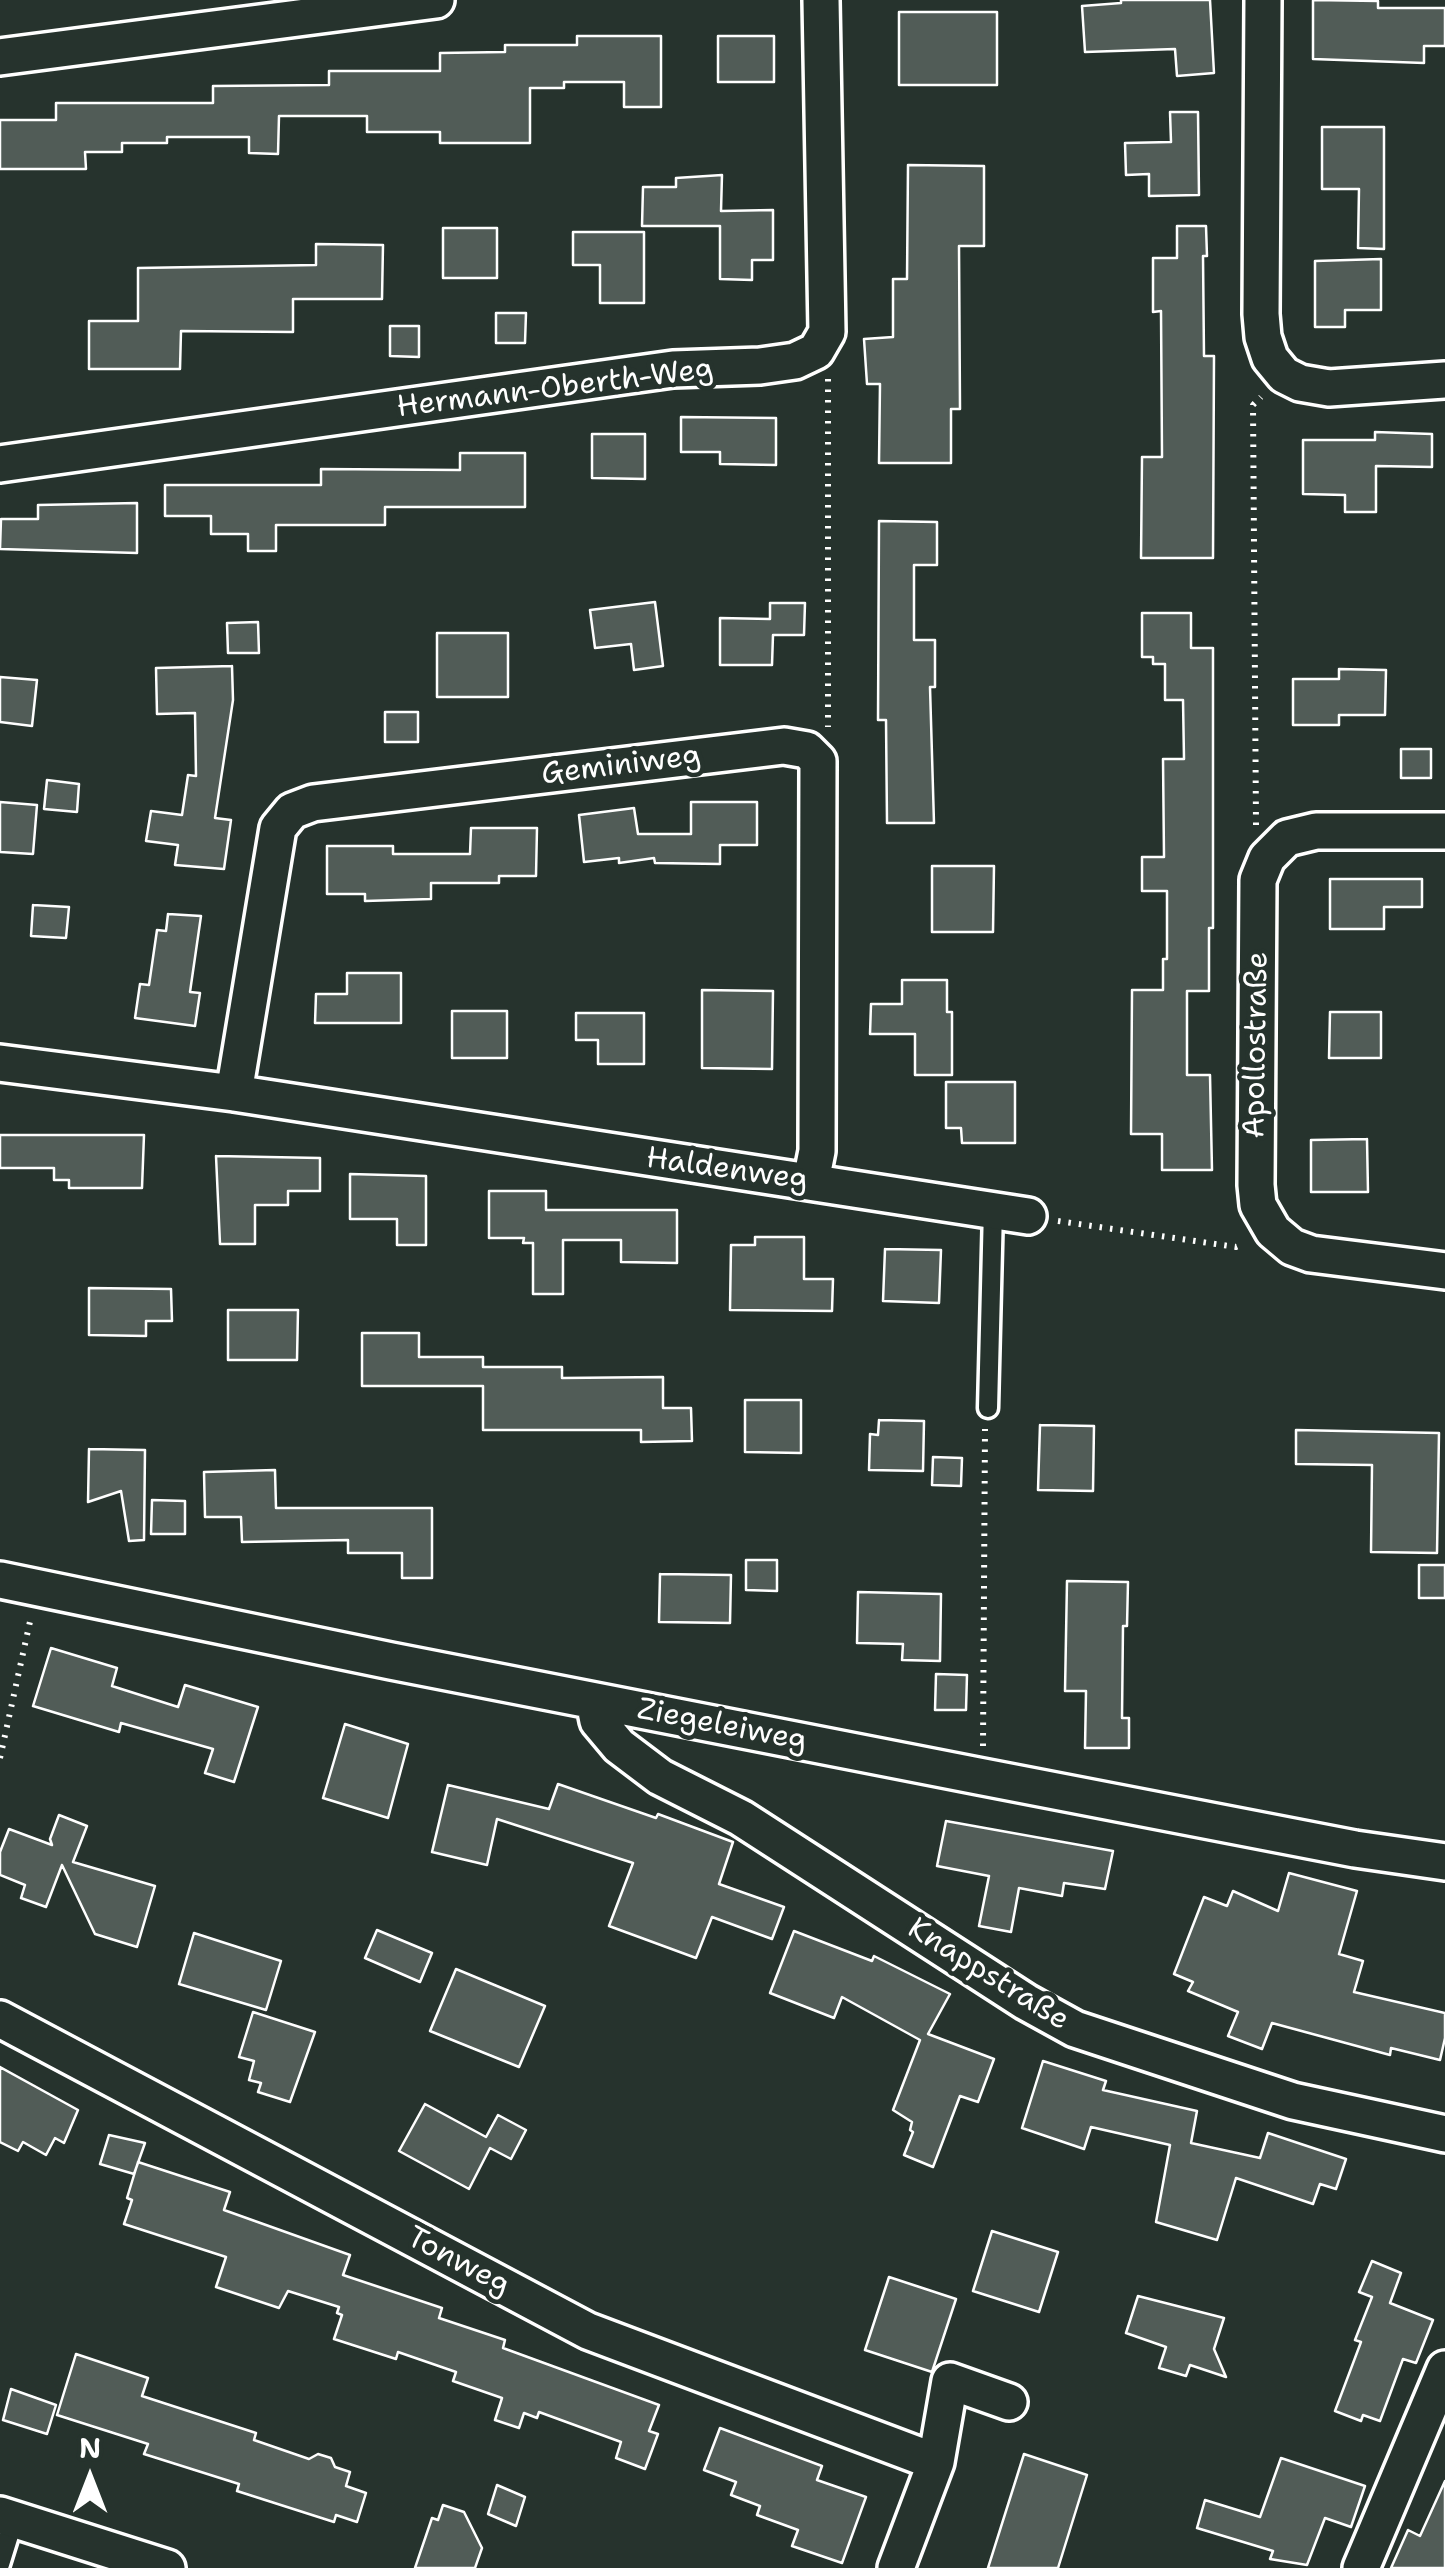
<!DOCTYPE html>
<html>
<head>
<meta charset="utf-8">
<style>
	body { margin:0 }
	#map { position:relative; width:1445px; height:2568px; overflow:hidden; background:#26332d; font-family:"Shantell Sans",sans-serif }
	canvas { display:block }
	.north { position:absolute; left:40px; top:2428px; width:100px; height:100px; -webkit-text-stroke:8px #26332d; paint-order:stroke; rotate:0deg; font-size:28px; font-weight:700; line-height:40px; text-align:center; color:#fff }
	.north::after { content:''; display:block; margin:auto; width:35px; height:45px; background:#fff; clip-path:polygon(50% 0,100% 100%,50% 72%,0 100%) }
</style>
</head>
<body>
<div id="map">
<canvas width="1445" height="2568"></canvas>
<div class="north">N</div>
</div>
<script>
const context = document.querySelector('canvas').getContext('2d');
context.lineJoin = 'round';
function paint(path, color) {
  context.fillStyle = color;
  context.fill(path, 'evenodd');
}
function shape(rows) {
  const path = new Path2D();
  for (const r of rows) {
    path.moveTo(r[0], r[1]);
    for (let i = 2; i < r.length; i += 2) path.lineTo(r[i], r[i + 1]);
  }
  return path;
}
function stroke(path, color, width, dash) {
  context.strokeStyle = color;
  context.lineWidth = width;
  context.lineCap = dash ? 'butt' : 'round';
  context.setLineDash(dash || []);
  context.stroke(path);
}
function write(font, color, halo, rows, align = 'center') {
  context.font = font + ' "Shantell Sans",sans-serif';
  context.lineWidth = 9;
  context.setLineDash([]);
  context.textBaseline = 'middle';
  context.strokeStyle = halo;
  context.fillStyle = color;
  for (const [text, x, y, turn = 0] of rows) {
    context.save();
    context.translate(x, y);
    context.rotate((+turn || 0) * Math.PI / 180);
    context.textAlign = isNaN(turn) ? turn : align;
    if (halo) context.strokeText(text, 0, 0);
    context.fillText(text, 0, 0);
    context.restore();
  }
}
const building = shape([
	[1121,0,1210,0,1214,73,1177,76,1175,49,1085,52,1082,6,1121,3,1121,0],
	[1313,0,1378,1,1378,8,1445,8,1445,46,1424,46,1424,63,1313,59,1313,0],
	[899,12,997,12,997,85,899,85,899,12],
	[577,36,661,36,661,107,624,107,624,82,564,82,564,88,530,88,530,143,440,143,440,132,367,132,367,116,279,116,278,154,249,153,249,137,167,137,167,143,122,143,122,152,85,152,86,169,0,169,0,120,56,120,56,103,213,103,213,86,329,85,329,71,440,71,440,53,505,52,505,45,577,45,577,36],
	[718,36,774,36,774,82,718,82,718,36],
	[1170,112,1198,112,1199,195,1149,196,1149,174,1126,175,1125,143,1171,142,1170,112],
	[1322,127,1384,127,1384,249,1358,248,1359,189,1322,189,1322,127],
	[908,165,984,166,984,246,959,246,960,409,951,409,951,463,879,463,880,384,867,384,864,339,893,337,893,279,907,279,908,165],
	[722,175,721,211,773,210,773,260,752,260,752,280,720,279,720,226,642,226,643,187,676,187,676,178,722,175],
	[1177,226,1206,226,1207,256,1203,256,1204,356,1214,356,1213,558,1141,558,1142,457,1162,457,1161,311,1153,312,1153,258,1177,258,1177,226],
	[443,228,497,228,497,278,443,278,443,228],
	[573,232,644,232,644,303,600,303,600,265,573,265,573,232],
	[316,244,383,245,382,299,293,299,293,332,181,331,180,369,89,369,89,321,138,321,138,268,316,265,316,244],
	[1381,259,1381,310,1345,310,1345,327,1315,327,1315,261,1381,259],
	[496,313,526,313,525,343,496,343,496,313],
	[390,326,419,326,419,357,390,356,390,326],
	[681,417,776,418,776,465,720,464,720,452,681,452,681,417],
	[1375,432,1432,434,1432,467,1376,466,1376,512,1345,512,1345,495,1303,494,1303,440,1375,440,1375,432],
	[592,434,645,434,645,479,592,478,592,434],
	[460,453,525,453,525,507,385,507,385,525,276,525,276,551,248,551,248,534,211,534,211,516,165,516,165,485,321,485,321,469,460,470,460,453],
	[137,503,137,553,0,549,1,519,38,519,38,505,137,503],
	[879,521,937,522,937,565,914,565,914,640,935,640,935,687,930,687,934,823,887,823,886,720,878,720,879,521],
	[655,602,663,666,634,670,631,644,595,648,590,610,655,602],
	[770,603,805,603,804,635,773,635,772,665,720,665,720,618,770,619,770,603],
	[1142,613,1191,613,1191,648,1213,648,1213,928,1209,928,1209,991,1187,991,1187,1075,1210,1075,1212,1170,1162,1170,1162,1134,1131,1134,1132,990,1163,990,1163,959,1167,959,1167,891,1142,891,1142,857,1164,857,1163,759,1184,759,1183,700,1165,700,1165,664,1153,664,1153,657,1142,657,1142,613],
	[258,622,259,653,228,653,227,623,258,622],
	[437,633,508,633,508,697,437,697,437,633],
	[232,666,233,700,215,818,231,820,224,869,175,865,178,845,146,841,151,811,182,815,188,775,196,776,195,713,157,714,156,668,232,666],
	[1339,669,1386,670,1385,715,1339,715,1339,725,1293,725,1293,679,1339,679,1339,669],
	[0,677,37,680,32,726,0,722,0,677],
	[385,712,418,712,418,742,385,742,385,712],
	[1401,749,1431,749,1431,778,1401,778,1401,749],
	[47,780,79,784,77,812,44,809,47,780],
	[0,802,37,805,33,854,0,852,0,802],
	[691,802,757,802,757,845,720,845,720,864,655,863,654,858,619,863,619,858,584,862,579,815,634,808,638,834,691,834,691,802],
	[471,828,537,828,536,876,499,876,499,883,431,883,431,899,365,901,365,894,327,894,327,846,393,846,393,854,470,854,471,828],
	[932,866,994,866,993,932,932,932,932,866],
	[1330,879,1422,879,1422,907,1384,907,1384,929,1330,929,1330,879],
	[33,905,69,907,66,938,31,936,33,905],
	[168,914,201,916,190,992,200,993,195,1026,135,1018,140,984,149,985,157,930,166,931,168,914],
	[347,973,401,973,401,1023,315,1023,316,994,347,994,347,973],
	[902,980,947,980,947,1012,952,1012,952,1075,915,1075,915,1034,870,1034,871,1004,902,1004,902,980],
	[702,990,773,991,772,1069,702,1068,702,990],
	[452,1011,507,1011,507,1058,452,1058,452,1011],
	[1330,1012,1381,1012,1381,1058,1329,1058,1330,1012],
	[576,1013,644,1013,644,1064,598,1064,598,1040,576,1040,576,1013],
	[946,1082,1015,1082,1015,1143,962,1143,961,1128,946,1128,946,1082],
	[0,1135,144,1135,142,1188,69,1188,69,1180,54,1180,54,1168,0,1168,0,1135],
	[1367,1139,1368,1192,1311,1192,1311,1140,1367,1139],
	[216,1156,320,1158,320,1191,288,1191,288,1205,255,1205,255,1244,220,1244,216,1156],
	[350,1174,426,1176,426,1245,397,1245,397,1219,350,1219,350,1174],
	[489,1191,546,1191,546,1210,677,1210,677,1263,621,1262,621,1240,563,1240,563,1294,533,1294,533,1243,523,1243,524,1238,489,1238,489,1191],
	[755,1237,804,1237,804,1279,833,1279,832,1311,730,1310,731,1245,755,1245,755,1237],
	[885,1249,941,1250,939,1303,883,1301,885,1249],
	[89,1288,171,1289,172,1321,146,1321,146,1336,89,1335,89,1288],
	[228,1310,298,1310,297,1360,228,1360,228,1310],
	[362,1333,419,1333,419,1357,483,1357,483,1367,562,1367,562,1378,663,1377,663,1408,691,1408,692,1441,641,1442,641,1430,483,1430,483,1386,362,1386,362,1333],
	[745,1400,801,1400,801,1453,745,1452,745,1400],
	[879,1420,924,1421,923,1471,869,1470,870,1434,878,1435,879,1420],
	[1040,1425,1094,1426,1093,1491,1038,1490,1040,1425],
	[1296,1430,1439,1433,1437,1553,1371,1552,1372,1465,1296,1464,1296,1430],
	[89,1449,145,1450,144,1540,129,1541,121,1491,88,1502,89,1449],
	[933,1457,962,1458,961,1486,932,1485,933,1457],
	[275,1470,276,1508,432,1508,432,1578,402,1578,402,1553,348,1553,348,1540,242,1542,241,1517,205,1517,204,1472,275,1470],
	[152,1500,185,1501,185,1534,151,1534,152,1500],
	[746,1560,777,1560,777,1591,746,1590,746,1560],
	[1419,1565,1445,1565,1445,1598,1419,1598,1419,1565],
	[660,1574,731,1575,730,1623,659,1622,660,1574],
	[1067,1581,1128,1582,1127,1626,1123,1626,1122,1718,1129,1718,1129,1748,1085,1748,1086,1691,1065,1691,1067,1581],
	[858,1592,941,1594,940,1661,902,1660,903,1644,857,1643,858,1592],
	[51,1648,117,1668,112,1686,178,1707,185,1685,258,1707,234,1782,205,1773,213,1749,121,1723,119,1732,33,1706,51,1648],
	[936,1674,967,1675,966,1710,935,1710,936,1674],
	[345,1724,408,1744,388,1818,323,1798,345,1724],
	[558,1784,656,1818,658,1814,733,1842,719,1884,784,1907,772,1939,712,1917,696,1958,609,1926,633,1863,497,1819,487,1865,432,1852,448,1785,549,1809,558,1784],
	[59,1815,87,1826,73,1862,155,1886,137,1947,95,1934,62,1865,46,1907,21,1898,25,1885,0,1875,0,1852,9,1829,52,1845,50,1839,59,1815],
	[946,1821,1113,1851,1105,1889,1064,1883,1062,1896,1019,1888,1011,1932,979,1926,989,1876,937,1866,946,1821],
	[1289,1873,1357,1891,1339,1954,1363,1961,1354,1992,1445,2013,1445,2038,1440,2060,1391,2048,1390,2055,1272,2023,1262,2049,1228,2036,1238,2012,1188,1991,1193,1982,1174,1974,1204,1897,1227,1906,1233,1891,1278,1911,1289,1873],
	[377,1930,432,1953,420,1982,365,1958,377,1930],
	[794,1931,872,1961,874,1956,950,1994,928,2034,994,2059,978,2102,960,2096,933,2167,904,2155,913,2132,910,2130,912,2122,893,2110,920,2040,842,1997,834,2018,770,1993,794,1931],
	[194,1933,281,1961,266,2010,179,1984,194,1933],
	[456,1969,545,2006,519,2067,430,2031,456,1969],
	[253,2012,315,2032,290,2102,258,2092,261,2083,249,2080,254,2061,239,2057,253,2012],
	[1043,2061,1106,2081,1103,2090,1197,2111,1191,2143,1260,2158,1268,2133,1346,2159,1336,2189,1320,2184,1313,2204,1236,2178,1217,2240,1156,2222,1170,2145,1091,2127,1084,2149,1022,2128,1043,2061],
	[0,2067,78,2110,64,2143,55,2138,46,2155,23,2142,18,2151,0,2142,0,2067],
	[425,2104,486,2137,498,2115,526,2130,511,2159,490,2148,469,2189,399,2151,425,2104],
	[109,2135,145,2143,134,2174,100,2164,109,2135],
	[138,2162,230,2192,224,2210,350,2255,343,2275,442,2308,439,2318,505,2340,503,2348,659,2405,649,2431,658,2434,645,2469,616,2458,621,2442,539,2412,537,2418,524,2413,519,2428,495,2420,502,2398,453,2381,456,2372,398,2352,396,2359,334,2339,342,2315,337,2313,339,2307,288,2291,279,2308,216,2287,226,2257,124,2224,132,2200,127,2198,138,2162],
	[992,2231,1058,2252,1039,2312,973,2291,992,2231],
	[1372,2261,1401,2273,1390,2303,1433,2320,1416,2363,1403,2359,1380,2421,1363,2415,1361,2421,1335,2411,1361,2342,1355,2340,1372,2297,1359,2292,1372,2261],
	[889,2277,956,2299,932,2372,865,2350,889,2277],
	[1138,2296,1224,2318,1214,2349,1226,2377,1190,2365,1186,2376,1159,2368,1166,2347,1126,2333,1138,2296],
	[76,2354,148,2378,142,2396,256,2433,254,2440,309,2459,318,2454,331,2458,335,2467,350,2472,346,2486,366,2493,357,2522,336,2515,334,2522,237,2491,239,2484,144,2454,148,2444,57,2415,76,2354],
	[11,2389,56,2405,47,2434,3,2420,11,2389],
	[720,2428,822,2466,817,2480,866,2497,842,2563,792,2546,798,2530,757,2515,760,2506,731,2495,736,2482,704,2470,720,2428],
	[1024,2454,1087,2475,1058,2568,988,2568,1024,2454],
	[1281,2458,1365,2486,1351,2527,1325,2518,1307,2565,1270,2559,1273,2551,1197,2528,1205,2500,1260,2517,1281,2458],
	[1445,2481,1445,2568,1391,2568,1408,2530,1420,2536,1445,2481],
	[497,2485,525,2497,516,2526,488,2514,497,2485],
	[443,2505,464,2512,482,2548,475,2568,415,2568,432,2518,438,2520,443,2505]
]);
const path = shape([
	[828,379,828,727],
	[1256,825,1253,405,1261,397],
	[1058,1221,1236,1247,1243,1244],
	[983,1746,985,1429],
	[0,1758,31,1617]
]);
const lane = shape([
	[988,1408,993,1209],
	[0,2564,14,2519]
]);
const street = shape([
	[1263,0,1261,314,1263,337,1270,358,1284,375,1300,383,1329,388,1445,380],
	[0,57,436,0],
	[0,464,673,369,760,366,795,361,816,351,827,332,821,0],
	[1445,831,1316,831,1287,838,1267,858,1258,880,1256,1185,1258,1205,1273,1231,1292,1247,1311,1254,1445,1271],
	[0,1063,234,1093,1028,1216],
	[234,1093,278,828,292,811,313,803,784,746,807,750,818,761,817,1151,811,1181],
	[0,1580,391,1661,978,1776,1355,1849,1445,1862],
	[594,1701,598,1721,619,1746,660,1777,741,1818,1026,2002,1075,2029,1293,2101,1445,2134],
	[0,2019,588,2331,936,2462],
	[0,2515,167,2568],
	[896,2568,936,2462,950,2381,1009,2402],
	[1361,2568,1445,2369]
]);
const streetNames = [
	["Hermann-Oberth-Weg",555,389,-7],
	["Geminiweg",621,766,-7],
	["Apollostraße",1257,1045,-89],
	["Haldenweg",727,1170,8],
	["Ziegeleiweg",722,1726,11],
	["Knappstraße",988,1975,32],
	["Tonweg",458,2262,28]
];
paint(building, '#515c57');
stroke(building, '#fff', 2.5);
stroke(lane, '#fff', 25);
stroke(street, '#fff', 42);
stroke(path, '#fff', 6, [2.5, 8]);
stroke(lane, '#26332d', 18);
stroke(street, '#26332d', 35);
write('30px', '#fff', '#26332d', streetNames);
</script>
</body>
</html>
